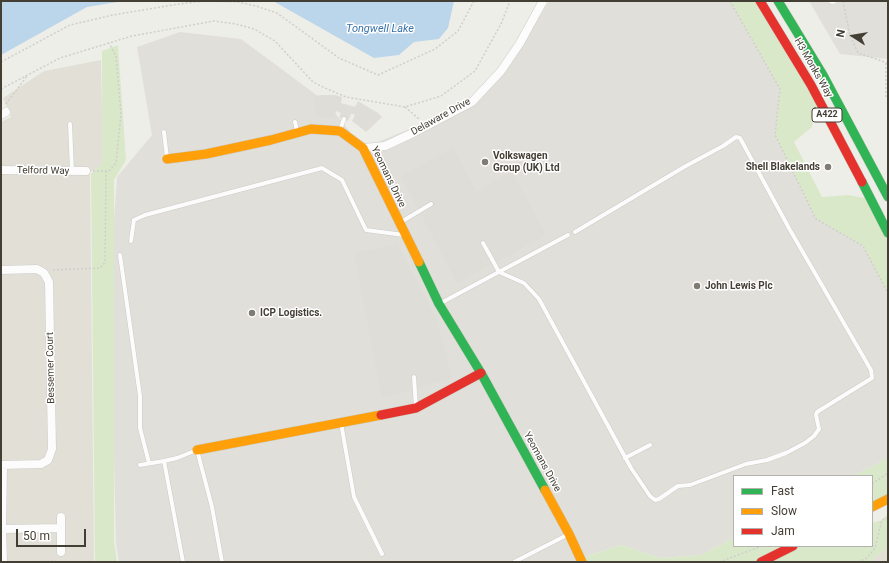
<!DOCTYPE html>
<html>
<head>
<meta charset="utf-8">
<style>
	body { margin:0 }
	#map { position:relative; width:889px; height:563px; overflow:hidden; background:#eeeee9; font-family:Roboto,sans-serif }
	canvas { display:block }
	.frame { position:absolute; inset:0; border:2px solid #443f35; pointer-events:none }
	.legend { position:absolute; left:733px; top:475px; width:140px; height:72px; box-sizing:border-box; background:#fff; border:1px solid #b4b2ae; margin:0; padding:5px 7px; list-style:none; font-size:12px; color:#443f35 }
	.legend li { display:flex; align-items:center; gap:8px; height:20px }
	.legend b { width:20px; border:1px solid #b4b2ae }
	.north { position:absolute; left:833px; top:16px; width:40px; height:40px; -webkit-text-stroke:3px #fff; paint-order:stroke; rotate:282deg; font-size:11px; font-weight:700; line-height:16px; text-align:center; color:#443f35 }
	.north::after { content:''; display:block; margin:auto; width:14px; height:18px; background:#443f35; clip-path:polygon(50% 0,100% 100%,50% 72%,0 100%) }
	.scale { position:absolute; left:16px; top:529px; width:70px; height:18px; box-sizing:border-box; border:2px solid #443f35; border-top:0; padding-left:5px; font-size:12px; line-height:14px; white-space:nowrap; color:#443f35; -webkit-text-stroke:3px #fff; paint-order:stroke }
</style>
</head>
<body>
<div id="map">
<canvas width="889" height="563"></canvas>
<div class="frame"></div>
<ul class="legend">
<li><b style="height:5px;background:#30b455"></b>Fast</li>
<li><b style="height:5px;background:#ff9f0a"></b>Slow</li>
<li><b style="height:5px;background:#e5322d"></b>Jam</li>
</ul>
<div class="north">N</div>
<div class="scale">50 m</div>
</div>
<script>
const context = document.querySelector('canvas').getContext('2d');
context.lineJoin = 'round';
function paint(path, color) {
  context.fillStyle = color;
  context.fill(path, 'evenodd');
}
function shape(rows) {
  const path = new Path2D();
  for (const r of rows) {
    path.moveTo(r[0], r[1]);
    for (let i = 2; i < r.length; i += 2) path.lineTo(r[i], r[i + 1]);
  }
  return path;
}
function stroke(path, color, width, dash) {
  context.strokeStyle = color;
  context.lineWidth = width;
  context.lineCap = dash ? 'butt' : 'round';
  context.setLineDash(dash || []);
  context.stroke(path);
}
function write(font, color, halo, rows, align = 'center') {
  context.font = font + ' Roboto,sans-serif';
  context.lineWidth = 3;
  context.setLineDash([]);
  context.textBaseline = 'middle';
  context.strokeStyle = halo;
  context.fillStyle = color;
  for (const [text, x, y, turn = 0] of rows) {
    context.save();
    context.translate(x, y);
    context.rotate((+turn || 0) * Math.PI / 180);
    context.textAlign = isNaN(turn) ? turn : align;
    if (halo) context.strokeText(text, 0, 0);
    context.fillText(text, 0, 0);
    context.restore();
  }
}
const residential = shape([
	[101,60,103,166,90,172,94,562,1,562,1,122,11,117,3,98,44,71],
	[887,547,888,562,869,562]
]);
const industrial = shape([
	[549,1,730,1,780,89,775,135,816,219,863,246,888,293,888,458,853,476,734,476,734,538,701,555,660,558,621,545,585,557,576,562,119,562,116,544,110,280,117,177,152,135,137,47,180,32,241,39,326,102,363,148,471,104,542,13],
	[809,1,888,1,888,59,840,54]
]);
const green = shape([
	[730,1,760,1,818,99,812,127,794,142,822,197,848,195,870,199,888,233,888,293,863,246,816,219,775,135,780,89],
	[118,45,126,160,114,180,114,541,117,562,95,562,91,174,102,164,102,51],
	[888,458,888,499,872,507,872,476,853,476],
	[888,514,888,548,869,562,576,562,585,557,621,545,660,558,701,555,734,538,734,546,872,546,872,523,882,520]
]);
const parking = shape([
	[321,95,335,95,342,97,341,103,355,107,358,101,378,113,382,117,366,132,352,121,355,115,353,114,351,114,348,121,339,118,341,113,336,111,335,117,317,117,314,99,315,96],
	[453,148,476,191,512,172,546,235,457,283,401,176],
	[397,244,437,320,452,378,382,398,354,253]
]);
const water = shape([
	[1,1,124,1,87,7,1,55],
	[273,1,454,1,448,28,439,39,414,42,399,55,374,58]
]);
const path = shape([
	[730,1,780,89,775,135,816,219,863,246,888,293],
	[843,1,850,35,858,53,888,63],
	[1,62,70,25,113,15,179,4,205,1,238,2,256,6,277,13,339,58,378,75,435,49,458,31,474,1],
	[1,89,60,58,132,36,214,21,236,24,254,29,275,41,313,82,325,88,346,97,405,107,441,96,475,71,501,24,510,1],
	[886,97,886,63],
	[6,104,27,76],
	[405,107,419,119],
	[93,171,109,171,116,163,121,114,116,56,109,43],
	[53,270,100,268,105,262,106,171],
	[872,484,888,473],
	[23,562,56,561],
	[719,562,762,546],
	[858,562,867,558,875,548,882,520,888,518]
]);
const lane = shape([
	[830,1,832,2,835,1],
	[295,122,297,131],
	[70,124,72,171],
	[340,130,344,119],
	[164,132,167,158],
	[401,222,431,204],
	[131,241,134,220,145,215,322,168,342,180,366,230,404,235],
	[483,243,499,272,524,283,539,299,631,468,650,496,655,500,659,499,678,486,690,485,746,464,767,460,786,453,805,443,814,436,819,429,816,415,817,412,872,378,871,370,790,230,740,138,736,137,723,146,684,167,575,232],
	[120,255,140,396,140,428,149,463],
	[439,304,568,235],
	[414,377,416,407],
	[341,423,354,497,382,554],
	[625,458,650,445],
	[140,465,164,461],
	[183,562,164,461,177,458,197,450,212,507,222,562],
	[514,562,569,534]
]);
const street = shape([
	[1,115,6,112],
	[363,148,385,146,413,133,472,102,501,71,520,43,543,1],
	[1,170,86,171],
	[1,270,37,269,44,273,49,282,52,449,48,460,41,464,1,465],
	[61,517,61,552],
	[2,529,3,466],
	[3,562,2,529,60,528]
]);
const fast = shape([
	[778,1,823,75,888,197],
	[862,182,888,233],
	[419,262,439,304,481,373,545,490]
]);
const slow = shape([
	[167,159,206,154,271,140,311,129,340,131,363,148,419,262],
	[197,450,381,415],
	[545,490,569,534,582,562],
	[872,507,888,499]
]);
const jam = shape([
	[760,1,811,85,862,182],
	[381,415,416,408,481,373],
	[761,562,793,546]
]);
const markers = [
	[485,162,4,"#807c74"],
	[828,167,4,"#807c74"],
	[697,286,4,"#807c74"],
	[252,313,4,"#807c74"]
];
const shields = [
	[827,115,30]
];
const shieldNames = [
	["A422",827,115]
];
const streetNames = [
	["H3 Monks Way",813,68,60],
	["Delaware Drive",441,117,-29],
	["Telford Way",43,171,1],
	["Yeomans Drive",388,177,64],
	["Bessemer Court",51,368,-91],
	["Yeomans Drive",542,462,61]
];
const poiNames = [
	["Volkswagen",493,156],
	["Group (UK) Ltd",493,168],
	["Shell Blakelands",820,167,"right"],
	["John Lewis Plc",705,286],
	["ICP Logistics.",260,313]
];
const waterNames = [
	["Tongwell Lake",380,29]
];
paint(residential, '#e2e0d6');
paint(industrial, '#e1dfda');
paint(green, '#dae8ca');
paint(parking, '#deddd8');
paint(water, '#bbd5ea');
stroke(lane, '#cccbc6', 5);
stroke(street, '#cccbc6', 9);
stroke(fast, '#cccbc0', 10);
stroke(slow, '#cccbc0', 10);
stroke(jam, '#cccbc0', 10);
stroke(path, '#d0ceca', 1.5, [2, 2]);
stroke(lane, '#fcfcfc', 4);
stroke(street, '#fcfcfc', 8);
stroke(fast, '#30b455', 9);
stroke(slow, '#ff9f0a', 9);
stroke(jam, '#e5322d', 9);
for (const [x, y, r, color] of markers) {
  const dot = new Path2D();
  dot.arc(x, y, r, 0, 2 * Math.PI);
  context.fillStyle = color;
  context.fill(dot);
  stroke(dot, '#fff', 1.5);
}
for (const [x, y, w] of shields) {
  const box = new Path2D();
  box.roundRect(x - w / 2, y - 7, w, 14, 3);
  context.fillStyle = '#fff';
  context.fill(box);
  stroke(box, '#443f35', 1);
}
write('bold 9px', '#443f35', null, shieldNames);
write('10px', '#443f35', '#fff', streetNames);
write('bold 10px', '#443f35', '#fff', poiNames, 'left');
write('italic 11px', '#3671a8', '#fff', waterNames);
</script>
</body>
</html>
